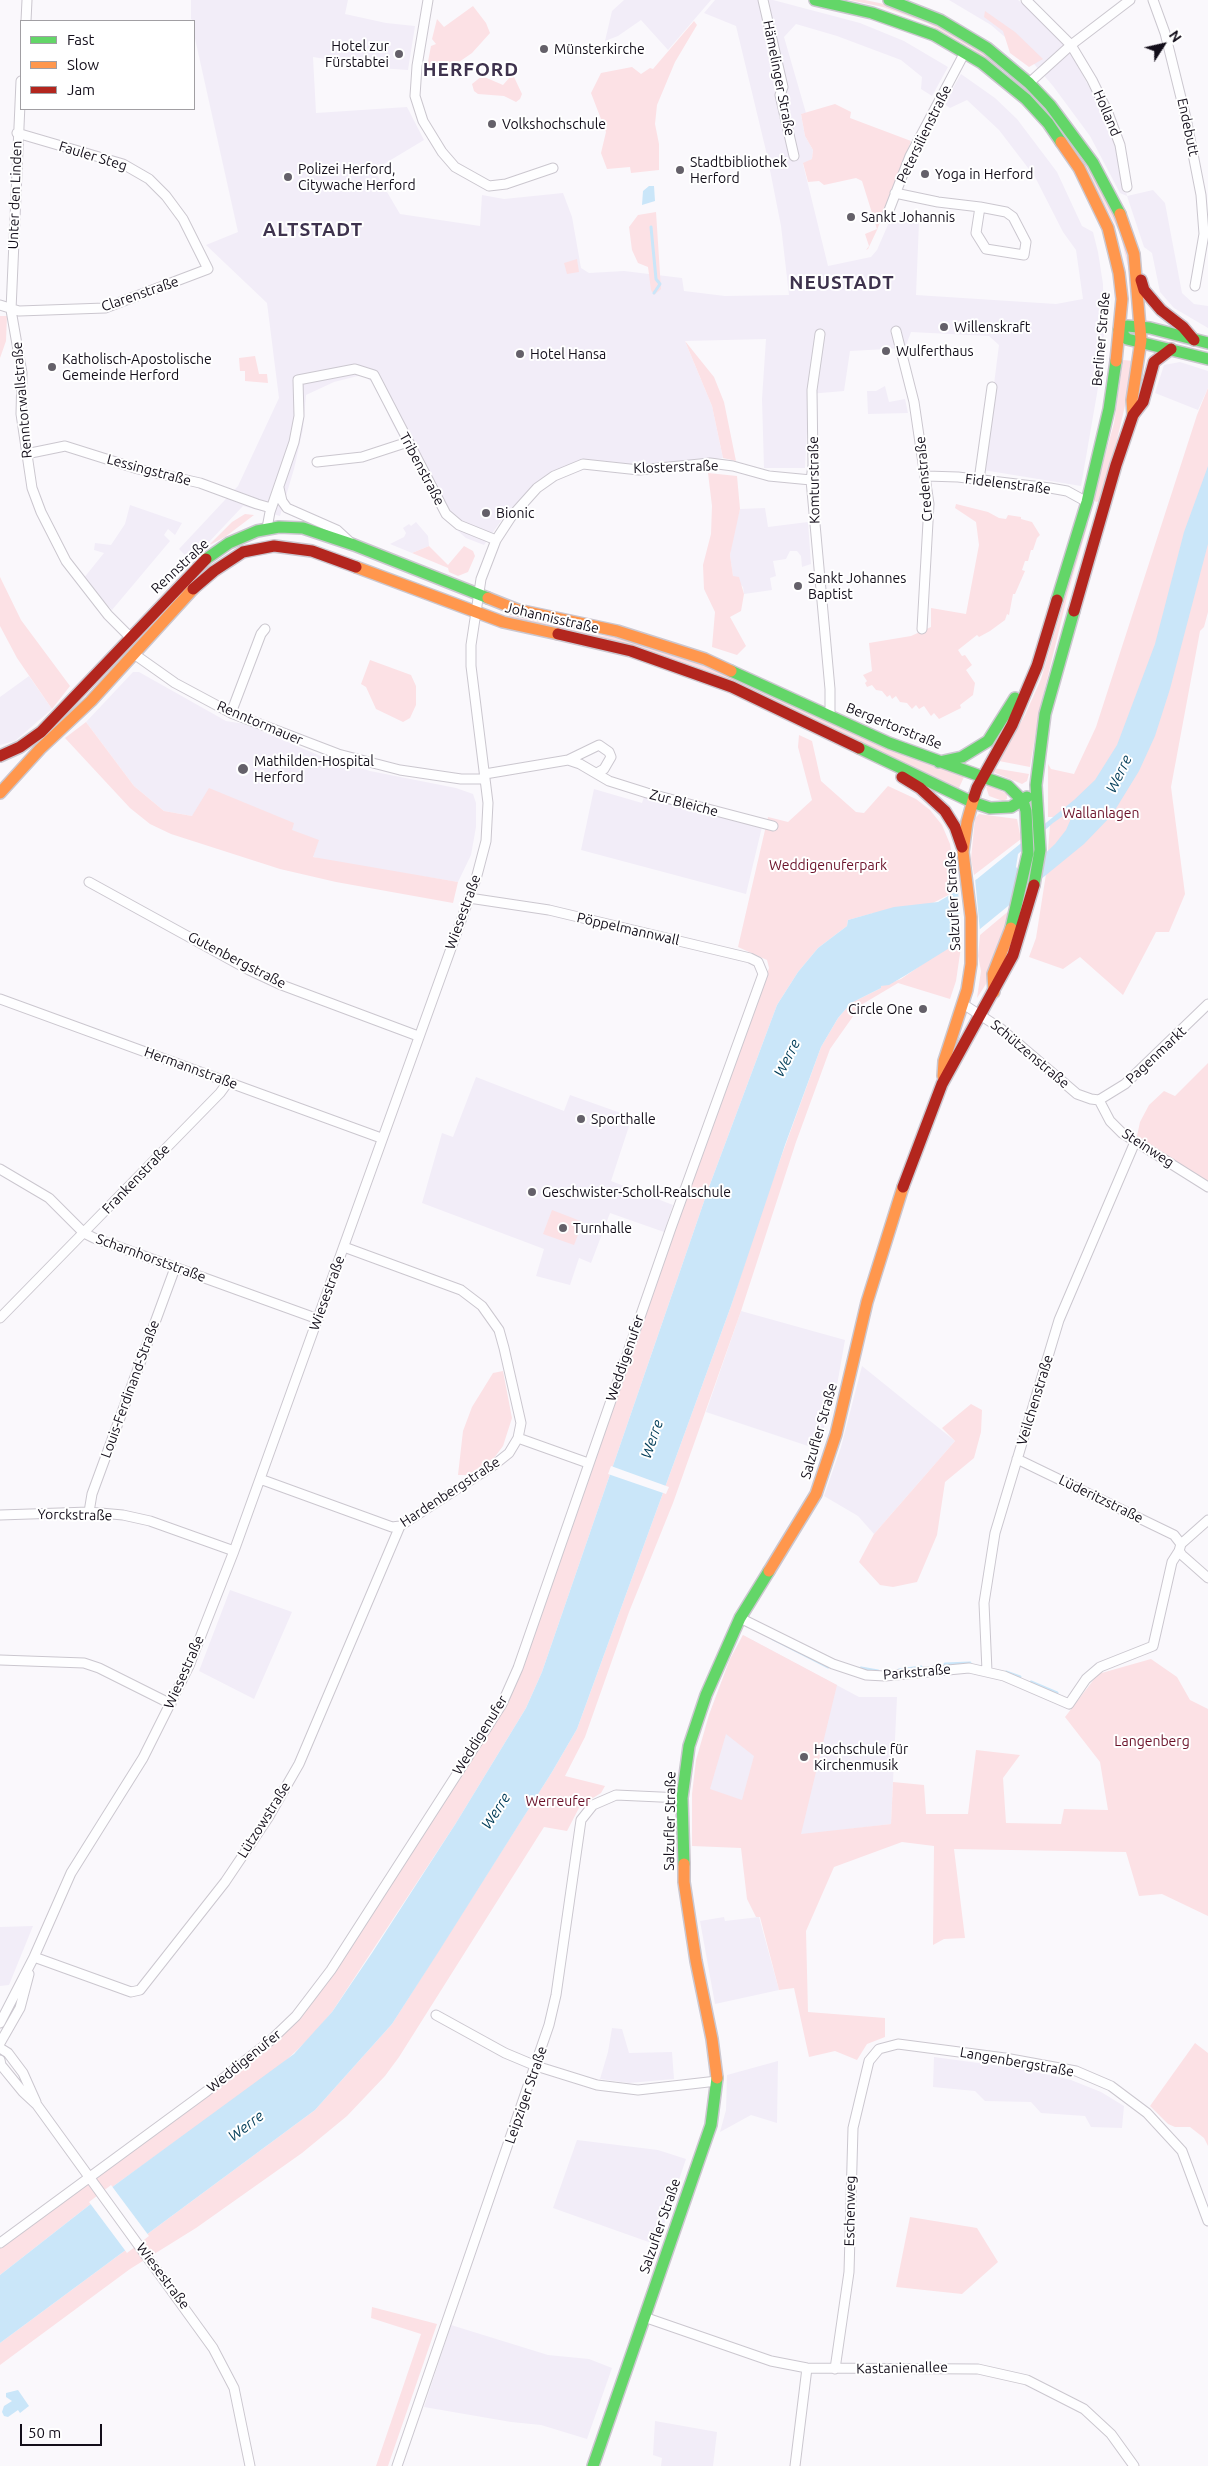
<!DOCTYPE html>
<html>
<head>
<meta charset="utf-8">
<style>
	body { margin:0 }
	#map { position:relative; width:1208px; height:2466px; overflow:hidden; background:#faf8fc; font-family:Ubuntu,sans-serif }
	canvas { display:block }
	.legend { position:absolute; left:20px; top:20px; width:175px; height:90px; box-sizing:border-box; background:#fff; border:1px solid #a19fa3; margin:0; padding:6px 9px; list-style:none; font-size:15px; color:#130e1a }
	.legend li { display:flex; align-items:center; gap:10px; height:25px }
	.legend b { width:25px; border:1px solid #a19fa3 }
	.north { position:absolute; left:1138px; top:20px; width:50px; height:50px; -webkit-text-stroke:4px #fff; paint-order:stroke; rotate:55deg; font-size:14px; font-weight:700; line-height:20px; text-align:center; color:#130e1a }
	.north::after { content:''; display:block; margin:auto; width:18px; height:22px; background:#130e1a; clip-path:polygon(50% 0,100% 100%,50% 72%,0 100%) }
	.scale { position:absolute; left:20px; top:2424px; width:82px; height:22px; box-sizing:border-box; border:2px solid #130e1a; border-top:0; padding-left:6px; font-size:15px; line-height:18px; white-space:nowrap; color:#130e1a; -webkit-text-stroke:4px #fff; paint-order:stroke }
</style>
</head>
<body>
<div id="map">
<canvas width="1208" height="2466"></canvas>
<ul class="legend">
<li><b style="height:6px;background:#63d668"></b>Fast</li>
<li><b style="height:6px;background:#ff974d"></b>Slow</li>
<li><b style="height:6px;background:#b3261e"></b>Jam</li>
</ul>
<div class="north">N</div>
<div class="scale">50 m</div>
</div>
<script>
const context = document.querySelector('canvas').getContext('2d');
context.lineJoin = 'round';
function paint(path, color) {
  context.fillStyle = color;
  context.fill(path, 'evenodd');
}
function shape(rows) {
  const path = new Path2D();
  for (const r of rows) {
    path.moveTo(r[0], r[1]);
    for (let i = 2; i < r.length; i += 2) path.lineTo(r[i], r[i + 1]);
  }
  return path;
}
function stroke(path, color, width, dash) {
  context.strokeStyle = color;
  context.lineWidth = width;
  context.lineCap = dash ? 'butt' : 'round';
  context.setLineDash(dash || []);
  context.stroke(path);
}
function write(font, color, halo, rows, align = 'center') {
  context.font = font + ' Ubuntu,sans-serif';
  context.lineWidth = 4;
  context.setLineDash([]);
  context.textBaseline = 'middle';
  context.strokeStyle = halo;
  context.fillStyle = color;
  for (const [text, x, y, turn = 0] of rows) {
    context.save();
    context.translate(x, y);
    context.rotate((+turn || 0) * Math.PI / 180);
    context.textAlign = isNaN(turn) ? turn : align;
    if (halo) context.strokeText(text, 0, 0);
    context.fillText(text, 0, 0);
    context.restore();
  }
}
const built = shape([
	[191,0,348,0,345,14,386,23,415,26,408,70,379,68,313,57,316,113,407,107,424,140,374,170,400,214,480,226,482,195,504,199,563,193,572,217,581,268,589,273,624,271,682,278,684,291,725,296,789,295,781,226,767,155,736,26,704,13,715,0,773,0,860,23,904,41,948,67,932,96,921,89,922,77,901,60,837,36,796,24,784,37,806,113,801,114,805,136,813,150,812,159,803,164,828,266,871,257,877,250,890,220,919,222,916,295,1056,304,1083,299,1076,250,1063,232,1035,177,999,130,967,100,950,108,944,104,961,74,995,98,1017,119,1057,172,1082,226,1093,232,1098,252,1103,284,1104,353,1081,486,983,470,999,345,989,336,911,332,905,348,850,351,844,391,809,394,805,468,764,468,762,399,766,339,685,341,712,406,723,458,643,466,605,467,584,462,529,492,508,511,484,545,466,538,444,519,391,421,375,384,362,375,334,382,306,395,303,429,294,469,280,516,243,506,191,561,179,549,238,486,279,398,267,303,206,245,238,232,194,34,194,21,191,19],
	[624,0,711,0,668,50,641,20,618,36,605,41,612,11],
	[949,0,1018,0,1032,11,1070,52,1104,114,1117,146,1127,196,1153,190,1165,203,1182,293,1194,304,1208,306,1208,328,1174,308,1160,292,1152,253,1144,247,1127,196,1120,193,1090,136,1053,86,1028,57,991,25],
	[1180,362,1208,371,1208,388,1198,410,1155,393,1164,365],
	[885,386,889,402,905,399,908,413,868,414,867,391,876,391],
	[130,505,182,523,175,535,168,529,164,535,170,541,112,610,83,579,104,553,94,550,95,543,111,545,125,524],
	[765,508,768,527,808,522,811,564,802,567,801,556,797,551,790,551,786,559,773,561,776,576,770,578,772,590,744,594,743,587,733,577,730,555,733,535,740,509],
	[416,522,428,536,429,546,412,553,390,544,404,537,406,533,403,528,409,524,411,526],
	[133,672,139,672,226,721,245,724,323,757,370,771,456,788,473,794,476,803,476,827,471,855,458,882,326,861,192,816,164,811,134,786,86,722],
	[29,676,52,709,15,741,0,745,0,697],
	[594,789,642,803,644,797,762,827,746,894,581,850],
	[476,1077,564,1111,570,1095,632,1117,611,1181,673,1205,664,1232,610,1213,591,1263,579,1258,570,1285,536,1276,544,1249,422,1203,442,1133,453,1137],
	[741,1311,845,1340,836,1391,817,1449,706,1412],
	[862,1366,955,1441,874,1534,858,1516,824,1496,841,1447],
	[230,1590,292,1612,254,1699,199,1671],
	[743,1635,859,1697,897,1697,891,1824,800,1835,704,1794,709,1715,730,1659],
	[724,1917,725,1921,759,1917,779,1990,715,2004,700,1921],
	[33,1926,9,1985,0,1986,0,1927],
	[612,2028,622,2029,629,2053,672,2052,674,2079,629,2083,600,2079,608,2052],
	[934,2057,1023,2069,1071,2080,1101,2092,1124,2106,1122,2128,1091,2127,1085,2116,1041,2113,1031,2102,985,2101,975,2091,933,2087],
	[778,2061,777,2123,751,2115,720,2132,726,2110,727,2075],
	[577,2140,658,2150,686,2159,657,2245,553,2208],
	[451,2325,548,2355,589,2359,612,2368,587,2439,541,2425,511,2422,424,2407],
	[655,2421,717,2432,713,2466,661,2466,662,2458,653,2455]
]);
const green = shape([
	[849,0,865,0,884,4,928,20,973,45,1004,68,1002,70,971,48,927,23,883,7],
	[473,6,486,23,490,33,472,53,459,62,453,75,444,78,438,72,427,67,431,46,436,44,432,39,437,19,444,27],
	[985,11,1015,32,1043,59,1029,67,1010,53,1003,31,984,17],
	[694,21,697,25,675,62,657,105,655,124,659,144,659,170,631,173,630,167,607,169,601,153,606,132,591,93,601,73,632,67,641,74,650,68,653,69],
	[1010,72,1041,103,1074,145,1092,174,1123,232,1129,254,1130,275,1120,233,1089,176,1039,105,1008,75],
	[482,76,503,85,510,77,514,77,522,94,520,99,516,102,504,96,478,94,474,91,472,84],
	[835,104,851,112,850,118,911,141,877,230,868,249,866,250,869,246,865,234,877,229,862,181,856,178,824,185,819,181,808,182,803,163,812,159,813,150,805,136,801,114],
	[656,212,661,289,654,295,651,290,648,267,638,263,632,250,629,227,638,215],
	[577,259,579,272,567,274,564,263],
	[0,316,7,316,6,341,0,358],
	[685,341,714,377,724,402,736,461,723,458,712,406],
	[255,356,259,374,267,374,268,383,245,381,245,371,240,371,239,358],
	[1123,360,1134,361,1130,385,1114,452,1100,501,1096,502,1093,499,1114,423],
	[1208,388,1208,612,1204,627,1200,631,1171,787,1185,894,1169,932,1156,932,1123,995,1080,957,1063,969,1029,957,1036,938,1046,874,1050,825,1053,817,1048,817,1048,764,1051,769,1074,774,1096,727,1197,415],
	[708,473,737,476,740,509,730,555,733,576,739,577,744,594,741,611,730,617,746,646,737,655,712,647,715,612,704,589,703,565,711,534,712,506],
	[956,504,988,512,999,518,1006,519,1008,515,1021,517,1021,519,1032,522,1040,535,1037,538,1033,550,1031,550,1028,561,1025,561,1022,570,1025,571,1015,594,1013,594,1009,615,1007,614,1005,620,990,631,979,637,977,635,958,650,962,656,965,655,972,665,966,670,975,683,973,695,960,705,961,708,939,719,934,713,931,716,924,706,919,709,916,705,912,709,907,703,900,702,896,696,892,699,890,695,887,697,882,691,876,690,872,685,867,687,865,683,867,681,863,675,872,671,869,643,911,636,931,627,931,608,966,614,979,545,976,522,955,508],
	[245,514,254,515,225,537,208,546,232,522],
	[1087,523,1088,524,1068,593,1039,713,1030,767,999,761,1025,715,1041,679],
	[429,546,448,565,464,546,473,551,475,556,468,572,458,576,449,572,448,568,412,553],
	[0,577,21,620,70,686,52,709,17,658,0,626],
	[509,615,595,635,618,637,707,665,853,733,964,777,958,790,742,685,697,667,644,649,509,618],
	[370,660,411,675,416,686,416,705,410,718,403,722,376,709,366,687,361,684],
	[86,722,134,786,164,811,192,816,209,788,294,823,292,830,319,840,313,857,458,882,453,903,336,882,280,869,171,834,150,824,130,808,65,738],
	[799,735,812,741,821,781,856,812,864,813,888,786,916,799,930,810,942,825,950,844,958,890,929,905,874,913,848,920,847,926,818,948,798,972,777,1005,709,1187,542,1672,526,1708,456,1823,332,2012,312,2036,277,2069,115,2185,0,2275,0,2248,249,2063,280,2038,298,2019,505,1705,523,1668,589,1471,769,968,767,960,738,947,768,817,788,822,812,800,798,747],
	[993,768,1029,774,1027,781,1022,784,993,772],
	[989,785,1007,794,1007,799,1003,801,989,796,986,787],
	[979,814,1017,819,1021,839,974,875,971,859,975,818],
	[1011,909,986,984,977,998,981,971,978,956,980,935],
	[962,940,956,981,950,999,898,983,861,1005,830,1049,796,1142,741,1311,673,1503,629,1612,585,1737,565,1776,605,1786,601,1793,580,1806,567,1831,544,1827,399,2057,385,2076,347,2116,302,2153,196,2228,130,2269,0,2365,0,2343,315,2110,392,2024,552,1772,577,1729,731,1306,760,1215,821,1047,838,1018,851,1003,881,988,881,986,901,979,937,954],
	[1208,1063,1208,1182,1137,1136,1140,1122,1149,1105,1164,1091,1175,1096],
	[552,1210,583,1222,574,1245,543,1234],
	[503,1371,512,1418,503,1446,494,1458,468,1475,458,1475,463,1431,472,1407,493,1373],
	[971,1404,982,1410,981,1432,974,1458,945,1482,937,1535,917,1582,893,1587,880,1585,859,1562,874,1534,955,1441,942,1428],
	[743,1635,837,1685,801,1834,891,1824,893,1782,924,1785,926,1814,968,1814,976,1750,1020,1755,1003,1778,1006,1823,1061,1824,1064,1809,1108,1810,1100,1762,1065,1717,1098,1674,1151,1659,1177,1677,1190,1700,1208,1709,1208,1916,1162,1894,1139,1896,1126,1852,954,1849,965,1938,944,1939,933,1945,934,1846,902,1842,834,1867,806,1931,808,2012,885,2018,885,2037,867,2044,857,2060,835,2051,809,2057,794,1988,779,1990,760,1917,756,1917,747,1899,741,1848,692,1846,692,1794,696,1760,709,1715,730,1659],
	[726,1734,754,1756,742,1800,710,1789],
	[1195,2043,1208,2053,1208,2146,1204,2138,1190,2127,1175,2127,1168,2124,1150,2106],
	[910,2217,977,2228,998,2262,962,2294,896,2287],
	[372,2307,437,2324,388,2466,376,2466,421,2334,371,2318]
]);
const water = shape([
	[649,186,654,186,655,201,642,205,643,191],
	[1208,466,1208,544,1170,689,1155,736,1139,771,1112,815,1084,844,980,929,906,975,889,985,881,986,881,988,851,1003,838,1018,821,1047,785,1145,731,1306,577,1729,552,1772,439,1951,392,2024,315,2110,0,2343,0,2275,115,2185,294,2054,332,2012,372,1953,456,1823,526,1708,542,1672,709,1187,777,1005,798,972,818,948,847,926,848,920,894,907,938,902,977,879,1074,800,1095,780,1117,745,1155,644,1184,532],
	[1076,807,1066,830,1055,844,1030,868,1021,872,1016,867,1018,854,1053,823],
	[18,2390,29,2406,20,2413,18,2410,8,2417,4,2416,2,2412,4,2406,12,2401,6,2397,6,2393]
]);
const pier = shape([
	[975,878,980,932,961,943,958,888],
	[611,1466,669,1487,666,1494,608,1474],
	[111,2185,149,2236,127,2253,89,2202]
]);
const stream = shape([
	[651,227,656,279,660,284,654,293],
	[773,1639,828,1667],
	[945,1664,970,1663],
	[861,1668,878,1671],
	[899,1670,921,1667],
	[1006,1672,1020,1677],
	[1031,1682,1057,1693]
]);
const street = shape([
	[428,0,417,66,415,96,423,121,442,152,455,167,489,186,506,184,553,168],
	[763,0,783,87,780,95,794,156],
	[1026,0,1071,45,1092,80,1108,113,1120,145,1127,187],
	[1153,0,1165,33,1186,118,1201,195,1204,234,1195,286],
	[26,21,27,0],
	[21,81,11,310,22,373,21,414,32,488,41,512,66,561,108,615,131,638],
	[1029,83,1071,45,1130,0],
	[895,193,938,202,980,207],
	[980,207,1006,212,1013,217,1026,242,1024,255,986,249,976,233,980,207],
	[886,218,910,156,965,52],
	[0,305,19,311,105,308,208,269,183,219,166,196,149,179,123,164,17,133],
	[896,331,914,402,929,504,922,629],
	[820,334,812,390,813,465,811,480,830,689,830,716],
	[26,454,65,446,138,469,200,483,257,504,271,508],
	[317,462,362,457,408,442],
	[926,476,958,477,1050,488,1067,491,1087,502],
	[979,480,992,387],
	[279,488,282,501,287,508,337,530,350,542],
	[267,528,270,512,294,442,299,416,298,380,355,369,374,375,446,514,459,525,496,540],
	[134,654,175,683,231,713,338,754,400,770,461,779,485,779],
	[231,713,261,634,265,629],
	[568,760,580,764,609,781,647,793,773,826],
	[485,774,568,760,599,745,609,752,611,757,604,769,597,773],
	[89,882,249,970,279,984,418,1036],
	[0,999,381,1138],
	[963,1004,1000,1028,1077,1094,1091,1099,1099,1100,1125,1084,1208,1004],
	[1099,1100,1110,1121,1122,1133,1208,1187],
	[0,1169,49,1198,84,1233,94,1238,318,1319],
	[0,1318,220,1093,228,1082],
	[518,1438,588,1463],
	[1017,1459,1174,1535,1181,1544,1179,1551,1182,1555,1208,1578],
	[260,1479,392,1527,400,1526,494,1465,509,1453,518,1438,521,1423,504,1348,499,1330,482,1306,461,1290,344,1247],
	[89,1512,92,1494,175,1268],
	[0,1515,89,1512,123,1515,150,1521,234,1551],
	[1181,1544,1208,1520],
	[740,1618,833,1664,866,1675,885,1676,969,1668,1004,1676,1069,1704,1086,1679,1100,1667,1153,1646,1172,1562,1179,1551],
	[0,1660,84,1663,99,1668,171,1704],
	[987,1671,984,1603,995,1533,1059,1320,1135,1142],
	[34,1957,131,1992,140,1990,225,1882,268,1818,299,1764,400,1526],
	[436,2015,505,2053,536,2066,597,2085,638,2090,717,2081],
	[0,2023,34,1957,71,1873,143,1758,189,1666,234,1551,476,879,486,841,488,803,471,666,471,645,481,579,496,540,511,517,537,488,554,476,583,464,639,470,710,463,733,466,769,476,811,480],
	[0,2043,20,2008,29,1974],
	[0,2048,8,2053,23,2073,36,2102],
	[0,2060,1,2065,23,2092,37,2105,213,2348,234,2388,250,2466],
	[0,2243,207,2091,270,2041,296,2016,331,1970,502,1704,518,1668,671,1228,763,974,758,962,750,958,549,910,469,898],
	[644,2317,771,2361,807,2368,978,2369,1027,2380,1084,2409,1111,2434,1134,2466],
	[835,2369,849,2272,853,2128,869,2061,879,2049,898,2044,1005,2058,1076,2071,1111,2086,1147,2113,1182,2151,1208,2221],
	[397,2466,549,2025,556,1995,581,1820,593,1805,616,1795,682,1798],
	[795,2466,807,2368]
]);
const fast = shape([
	[815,0,872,13,934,35,982,63,1026,99,1048,123,1061,142],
	[889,0,940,20,987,48,1029,83,1050,105,1093,163,1120,214],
	[1119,330,1127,339,1208,359],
	[1119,330,1127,326,1150,328,1208,343],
	[206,559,229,543,257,531,279,527,303,528,354,545,488,598],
	[1057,600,1087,502,1109,409,1116,361],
	[731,671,889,743,1008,786,1023,801,1026,811,1028,853,1011,928],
	[859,748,972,802,990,808,1011,807,1027,797],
	[939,762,962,757,988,741,1015,698],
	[1034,885,1040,850,1036,785,1045,714,1074,611],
	[684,1864,682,1798,689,1746,706,1695,740,1618,769,1571],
	[593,2466,711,2125,717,2078]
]);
const slow = shape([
	[1061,142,1079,168,1108,228,1119,273,1122,299,1116,361],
	[1120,214,1134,254,1141,340,1132,400,1133,415],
	[356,567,503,622,558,634],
	[488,598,518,610,617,631,705,659,731,671],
	[0,793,40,749,91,701,193,589],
	[994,992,993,974,1011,928],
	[943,1076,944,1061,967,990,971,964,971,917,963,852,967,822,974,797],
	[769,1571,816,1494,836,1434,867,1302,903,1187],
	[684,1864,684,1882,696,1961,712,2039,717,2078]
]);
const jam = shape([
	[1141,280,1144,290,1161,310,1183,327,1194,340],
	[193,589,214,571,243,552,274,546,312,551,356,567],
	[1074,611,1116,465,1133,415,1143,402,1154,362,1171,349],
	[558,634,631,651,732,687,859,748],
	[0,756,20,747,41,732,206,559],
	[902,777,920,788,945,811,955,827,962,847],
	[974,797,977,788,1012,725,1037,666,1057,600],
	[903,1187,942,1084,1013,955,1034,885]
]);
const markers = [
	[544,49,5,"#646069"],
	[399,54,5,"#646069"],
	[492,124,5,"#646069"],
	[680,170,5,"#646069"],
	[925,174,5,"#646069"],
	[288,177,5,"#646069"],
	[851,217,5,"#646069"],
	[944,327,5,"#646069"],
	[886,351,5,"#646069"],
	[520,354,5,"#646069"],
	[52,367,5,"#646069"],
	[486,513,5,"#646069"],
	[798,586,5,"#646069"],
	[243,769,6,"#646069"],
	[923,1009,5,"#646069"],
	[581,1119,5,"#646069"],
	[532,1192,5,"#646069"],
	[563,1228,5,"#646069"],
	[804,1757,5,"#646069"]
];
const poiNames = [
	["Hotel zur",389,46,"right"],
	["Fürstabtei",389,62,"right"],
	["Münsterkirche",554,49],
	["Volkshochschule",502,124],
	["Stadtbibliothek",690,162],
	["Herford",690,178],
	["Polizei Herford,",298,169],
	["Citywache Herford",298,185],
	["Yoga in Herford",935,174],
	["Sankt Johannis",861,217],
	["Willenskraft",954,327],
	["Wulferthaus",896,351],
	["Hotel Hansa",530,354],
	["Katholisch-Apostolische",62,359],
	["Gemeinde Herford",62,375],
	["Bionic",496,513],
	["Sankt Johannes",808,578],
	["Baptist",808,594],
	["Mathilden-Hospital",254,761],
	["Herford",254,777],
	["Circle One",913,1009,"right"],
	["Sporthalle",591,1119],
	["Geschwister-Scholl-Realschule",542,1192],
	["Turnhalle",573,1228],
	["Hochschule für",814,1749],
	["Kirchenmusik",814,1765]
];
const streetNames = [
	["Hämelinger Straße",779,78,79],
	["Holland",1107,113,67],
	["Endebutt",1188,127,78],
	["Petersilienstraße",924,134,-64],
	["Fauler Steg",93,156,17],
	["Unter den Linden",15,195,-88],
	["Clarenstraße",140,294,-19],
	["Berliner Straße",1101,339,-85],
	["Renntorwallstraße",22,400,-95],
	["Klosterstraße",676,467,-2],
	["Tribenstraße",422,469,62],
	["Lessingstraße",149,470,15],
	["Credenstraße",924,479,-95],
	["Komturstraße",814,480,-91],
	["Fidelenstraße",1008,484,7],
	["Rennstraße",180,566,-43],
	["Johannisstraße",552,618,13],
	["Renntormauer",260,723,23],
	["Bergertorstraße",894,726,22],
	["Zur Bleiche",684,803,15],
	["Salzufler Straße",953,901,-93],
	["Wiesestraße",463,912,-70],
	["Pöppelmannwall",628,929,13],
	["Gutenbergstraße",237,960,27],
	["Schützenstraße",1030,1054,40],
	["Pagenmarkt",1156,1055,-43],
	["Hermannstraße",191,1068,20],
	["Steinweg",1148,1148,33],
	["Frankenstraße",136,1179,-46],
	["Scharnhorststraße",151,1258,20],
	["Wiesestraße",327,1293,-70],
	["Weddigenufer",625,1358,-71],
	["Louis-Ferdinand-Straße",130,1389,-70],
	["Veilchenstraße",1035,1400,-73],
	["Salzufler Straße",819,1431,-74],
	["Hardenbergstraße",450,1492,-33],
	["Lüderitzstraße",1101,1499,26],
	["Yorckstraße",75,1515,1],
	["Wiesestraße",184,1672,-66],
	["Parkstraße",917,1672,-5],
	["Weddigenufer",480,1735,-58],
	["Lützowstraße",264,1820,-58],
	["Salzufler Straße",670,1821,-89],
	["Weddigenufer",244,2061,-39],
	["Langenbergstraße",1017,2062,10],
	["Leipziger Straße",526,2095,-71],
	["Eschenweg",850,2211,-89],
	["Salzufler Straße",660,2226,-71],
	["Wiesestraße",163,2276,53],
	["Kastanienallee",902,2368,-1]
];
const parkNames = [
	["Wallanlagen",1101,813],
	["Weddigenuferpark",828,865],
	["Langenberg",1152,1741],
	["Werreufer",558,1801]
];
const waterNames = [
	["Werre",1119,774,-64],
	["Werre",787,1058,-63],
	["Werre",652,1439,-71],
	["Werre",496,1811,-57],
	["Werre",246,2126,-37]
];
const districtNames = [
	["HERFORD",471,70],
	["ALTSTADT",313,230],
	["NEUSTADT",842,283]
];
paint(built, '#f2edf8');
paint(green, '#fce1e5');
paint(water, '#cae6f9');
paint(pier, '#faf8fc');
stroke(stream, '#cae6f9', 3);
stroke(street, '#cbc7cf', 11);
stroke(fast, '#cbc7cf', 14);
stroke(slow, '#cbc7cf', 14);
stroke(jam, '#cbc7cf', 14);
stroke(street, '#fefeff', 9);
stroke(fast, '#63d668', 11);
stroke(slow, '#ff974d', 11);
stroke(jam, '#b3261e', 11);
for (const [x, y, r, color] of markers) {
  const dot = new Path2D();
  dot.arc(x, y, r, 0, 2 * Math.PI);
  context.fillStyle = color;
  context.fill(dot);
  stroke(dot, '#fff', 2);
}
write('14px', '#130e1a', '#fff', poiNames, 'left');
write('14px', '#130e1a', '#fff', streetNames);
write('14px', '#6a1028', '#fff', parkNames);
write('italic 15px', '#003c58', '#fff', waterNames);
context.letterSpacing = '1px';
write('bold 19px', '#3e324d', '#fff', districtNames);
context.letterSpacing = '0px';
</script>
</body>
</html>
